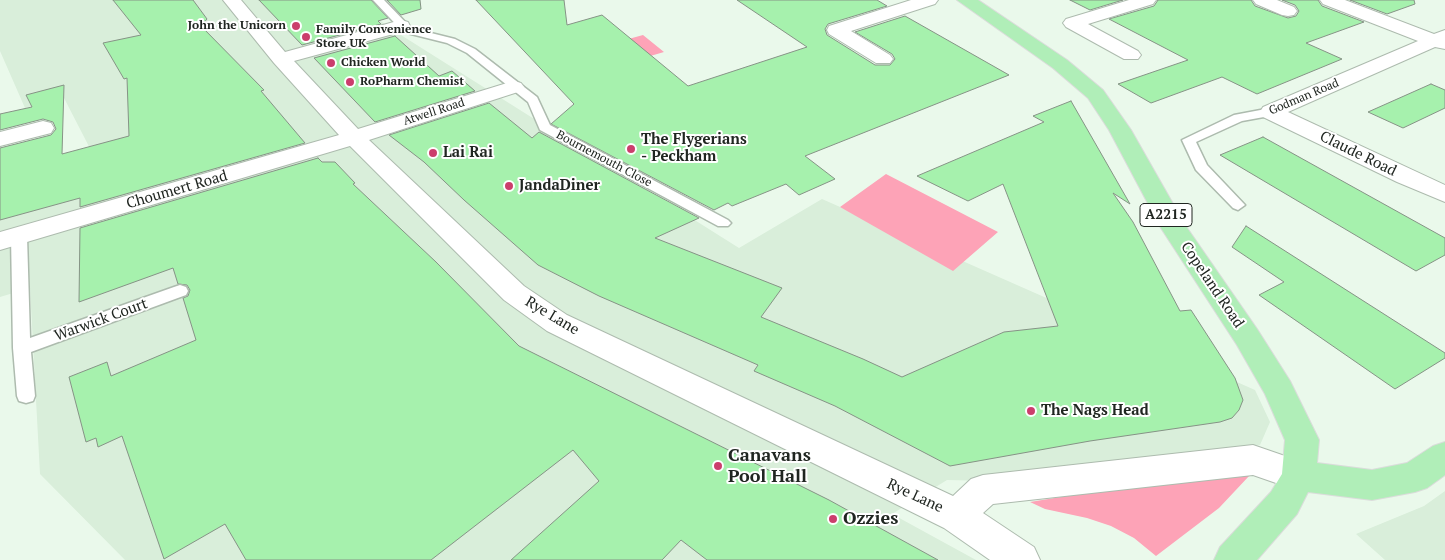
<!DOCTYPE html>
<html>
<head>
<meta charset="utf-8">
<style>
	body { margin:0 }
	canvas { display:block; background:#eaf9eb }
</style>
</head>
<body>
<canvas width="1445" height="560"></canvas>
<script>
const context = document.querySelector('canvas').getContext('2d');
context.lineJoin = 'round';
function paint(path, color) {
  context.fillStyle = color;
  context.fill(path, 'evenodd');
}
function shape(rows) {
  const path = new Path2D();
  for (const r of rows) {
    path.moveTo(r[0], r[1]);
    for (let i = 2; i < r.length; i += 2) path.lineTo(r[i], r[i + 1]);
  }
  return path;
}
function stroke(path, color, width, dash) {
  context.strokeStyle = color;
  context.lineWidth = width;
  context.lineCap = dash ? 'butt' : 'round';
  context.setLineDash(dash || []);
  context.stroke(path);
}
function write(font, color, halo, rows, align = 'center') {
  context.font = font + ' "PT Serif",serif';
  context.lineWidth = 4;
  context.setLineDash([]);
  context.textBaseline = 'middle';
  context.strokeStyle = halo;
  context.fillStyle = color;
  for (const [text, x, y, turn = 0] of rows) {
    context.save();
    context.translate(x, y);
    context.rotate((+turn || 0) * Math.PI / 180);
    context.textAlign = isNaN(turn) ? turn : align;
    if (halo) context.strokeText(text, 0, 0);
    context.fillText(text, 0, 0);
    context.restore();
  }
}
const built = shape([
	[0,0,352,0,393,30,739,248,822,199,1255,390,1270,422,1260,445,989,481,947,480,892,514,976,560,125,560,40,474,30,288,0,297,0,190,98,164,64,98,25,108,0,51],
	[1445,491,1445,560,1385,560,1356,534,1424,506]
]);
const green = shape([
	[643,35,664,52,616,66,596,48],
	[886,174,998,232,953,271,840,207],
	[1239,468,1250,475,1219,508,1156,556,1134,538,1111,526,1087,518,1045,509,1030,502]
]);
const building = shape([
	[113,0,193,0,207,19,201,26,264,90,261,91,305,143,80,207,80,198,0,220,0,148,51,135,56,129,53,122,43,119,0,130,0,114,32,107,26,95,64,85,62,154,129,136,127,78,124,79,103,43,141,35,113,0],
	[259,0,371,0,388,18,378,21,381,24,302,45,259,0],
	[387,0,420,0,421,9,401,15,387,0],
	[476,0,564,0,567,25,602,15,688,86,807,47,737,0,877,0,887,6,828,24,825,29,827,35,875,65,890,65,895,59,892,54,855,32,905,16,1009,75,805,156,835,179,799,195,786,184,732,206,728,203,714,210,551,124,574,104,476,0],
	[1070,0,1123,0,1090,10,1070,0],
	[1158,0,1251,0,1255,6,1288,18,1296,16,1299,11,1295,5,1282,0,1318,0,1322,6,1364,22,1306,43,1342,59,1257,94,1222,77,1151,103,1118,84,1188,60,1109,19,1154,6,1158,0],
	[1350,0,1414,0,1415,4,1387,14,1350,0],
	[395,36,439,76,452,71,475,91,375,122,314,58,395,36],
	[1431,84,1445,90,1445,108,1403,128,1368,112,1431,84],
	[1071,101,1130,204,1113,193,1133,222,1180,311,1191,310,1235,378,1243,400,1239,410,1232,418,1220,422,1090,441,950,466,835,406,754,371,758,365,599,296,538,265,464,200,424,162,389,135,489,103,532,138,539,132,699,218,655,238,782,288,761,317,863,359,902,377,1004,332,1058,326,1003,184,968,201,917,176,1044,122,1033,116,1071,101],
	[1263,137,1445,238,1445,255,1416,271,1220,155,1263,137],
	[318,158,322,162,335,162,355,183,353,184,436,262,519,346,829,500,938,560,707,560,681,540,662,560,511,560,599,481,573,450,431,560,246,560,225,524,164,559,122,436,98,447,96,438,86,442,69,377,107,362,111,376,196,340,183,298,188,296,190,290,187,285,178,284,173,268,79,302,80,228,318,158],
	[1246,226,1445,353,1445,358,1395,389,1259,295,1284,282,1232,247,1246,226]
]);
const lane = shape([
	[373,0,384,0,411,28,455,39,475,49,537,97,550,125,728,220,731,223,728,226,718,226,540,130,528,102,467,53,447,43,403,32,373,0],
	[1271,108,1275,109,1277,112,1275,115,1242,121,1196,142,1207,165,1245,205,1238,210,1233,208,1196,170,1182,140,1234,115,1271,108],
	[19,231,27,236,30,338,174,287,180,285,186,287,188,291,186,295,31,352,35,396,33,401,26,403,19,401,17,396,13,348,11,236,19,231]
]);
const street = shape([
	[223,0,241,0,285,52,401,20,408,22,410,26,408,30,294,61,358,129,507,83,514,81,521,83,524,87,521,91,369,140,524,286,567,315,953,496,971,479,983,475,1253,445,1311,465,1316,476,1311,487,1299,491,1253,475,993,504,983,513,1034,547,1040,560,990,560,944,528,547,331,504,300,350,146,0,250,0,232,339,135,274,63,223,0],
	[911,0,938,0,935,4,851,31,890,55,893,59,890,63,876,63,829,34,827,30,829,26,911,0],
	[1129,0,1156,0,1153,4,1088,24,1138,51,1141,55,1138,59,1124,59,1066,27,1063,23,1066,19,1129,0],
	[1253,0,1277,0,1294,7,1297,11,1294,15,1288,16,1282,15,1256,4,1253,0],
	[1320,0,1345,0,1434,34,1445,30,1445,49,1435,47,1288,112,1445,185,1445,202,1397,182,1263,117,1260,112,1263,107,1418,41,1323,4,1320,0],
	[43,121,51,123,54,128,51,133,0,146,0,132,43,121]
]);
const primary = shape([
	[957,0,978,0,1067,60,1103,90,1131,130,1185,225,1257,329,1290,381,1319,440,1317,463,1372,470,1407,463,1433,446,1445,442,1445,475,1427,488,1415,492,1372,500,1308,492,1297,514,1257,560,1214,560,1220,547,1271,492,1282,474,1285,440,1265,394,1237,345,1161,228,1109,130,1088,98,1053,68,957,0]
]);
const markers = [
	[296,26,5,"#cb3e6c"],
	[306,37,5,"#cb3e6c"],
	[331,63,5,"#cb3e6c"],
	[350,82,5,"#cb3e6c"],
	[631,149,5,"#cb3e6c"],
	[433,153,5,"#cb3e6c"],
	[509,186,5,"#cb3e6c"],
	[1031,411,5,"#cb3e6c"],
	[718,466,5,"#cb3e6c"],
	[833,519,5,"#cb3e6c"]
];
const farPoinames = [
	["John the Unicorn",286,26,"right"],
	["Family Convenience",316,30],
	["Store UK",316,44],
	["Chicken World",341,63],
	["RoPharm Chemist",360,82]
];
const farStreetnames = [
	["Godman Road",1304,97,-23],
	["Atwell Road",434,112,-18],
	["Bournemouth Close",604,159,28]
];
const shields = [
	[1166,215,52]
];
const shieldNames = [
	["A2215",1166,215]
];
const poiNames = [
	["The Flygerians",641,140],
	["- Peckham",641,157],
	["Lai Rai",443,153],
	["JandaDiner",519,186],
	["The Nags Head",1041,411]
];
const streetNames = [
	["Claude Road",1358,154,26],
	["Choumert Road",177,190,-16],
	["Copeland Road",1212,285,56],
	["Rye Lane",552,316,31],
	["Warwick Court",101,320,-20],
	["Rye Lane",915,496,25]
];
const nearPoinames = [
	["Canavans",728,456],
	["Pool Hall",728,477],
	["Ozzies",843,519]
];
paint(built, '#d9eeda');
paint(green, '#fda3b7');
paint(building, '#a6f1ad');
stroke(building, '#869386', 1);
stroke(lane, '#adbbae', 3);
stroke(street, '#adbbae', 2);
stroke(primary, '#dbdcdb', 2);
paint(lane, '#fff');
paint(street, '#fff');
paint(primary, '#b0eeb8');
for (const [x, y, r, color] of markers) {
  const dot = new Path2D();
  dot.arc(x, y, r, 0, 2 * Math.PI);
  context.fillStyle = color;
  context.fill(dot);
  stroke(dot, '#fff', 2);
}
write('bold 12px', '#202621', '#fff', farPoinames, 'left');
write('12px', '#202621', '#fff', farStreetnames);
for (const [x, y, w] of shields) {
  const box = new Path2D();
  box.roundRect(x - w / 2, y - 11.5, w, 23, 4);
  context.fillStyle = '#fff';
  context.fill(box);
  stroke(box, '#202621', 1);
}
write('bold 14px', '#202621', null, shieldNames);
write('bold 15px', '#202621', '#fff', poiNames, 'left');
write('15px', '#202621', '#fff', streetNames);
write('bold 18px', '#202621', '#fff', nearPoinames, 'left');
</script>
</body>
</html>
